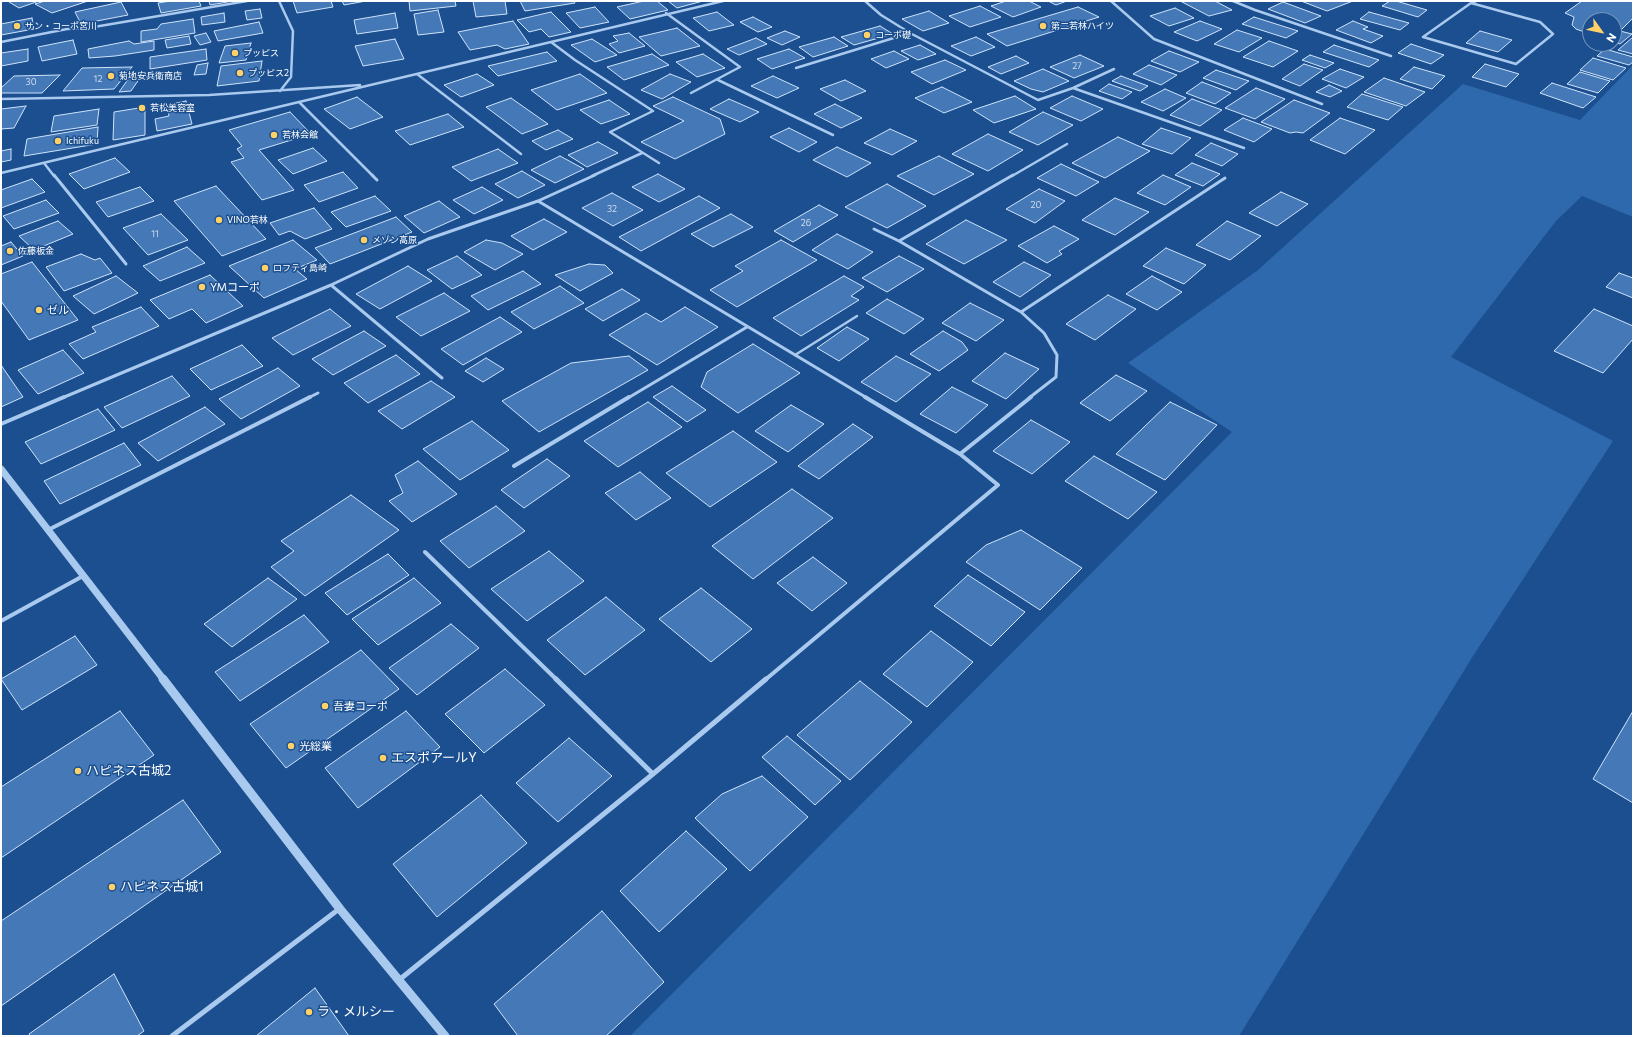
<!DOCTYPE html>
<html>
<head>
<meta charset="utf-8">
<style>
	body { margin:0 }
	#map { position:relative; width:1634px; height:1037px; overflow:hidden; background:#1b4f8f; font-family:Commissioner,sans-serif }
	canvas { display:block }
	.frame { position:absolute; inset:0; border:2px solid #fff; pointer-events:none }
	.north { position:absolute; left:1582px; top:12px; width:40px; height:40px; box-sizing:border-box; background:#1b4f8f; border:1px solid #7695bc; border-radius:50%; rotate:123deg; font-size:11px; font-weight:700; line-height:16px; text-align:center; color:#fff }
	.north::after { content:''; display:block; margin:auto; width:14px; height:18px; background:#ffd166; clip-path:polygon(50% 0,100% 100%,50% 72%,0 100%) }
</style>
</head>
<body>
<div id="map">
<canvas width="1634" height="1037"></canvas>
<div class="frame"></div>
<div class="north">N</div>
</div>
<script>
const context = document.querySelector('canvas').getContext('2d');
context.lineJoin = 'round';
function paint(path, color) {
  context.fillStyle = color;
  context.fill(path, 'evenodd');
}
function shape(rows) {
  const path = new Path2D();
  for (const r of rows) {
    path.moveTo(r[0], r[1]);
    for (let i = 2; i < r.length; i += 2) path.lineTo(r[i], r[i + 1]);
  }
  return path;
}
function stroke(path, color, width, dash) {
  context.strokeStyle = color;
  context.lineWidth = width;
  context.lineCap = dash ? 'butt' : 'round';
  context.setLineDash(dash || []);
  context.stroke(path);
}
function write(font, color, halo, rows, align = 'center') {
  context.font = font + ' Commissioner,"Noto Sans JP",sans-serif';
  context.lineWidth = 3;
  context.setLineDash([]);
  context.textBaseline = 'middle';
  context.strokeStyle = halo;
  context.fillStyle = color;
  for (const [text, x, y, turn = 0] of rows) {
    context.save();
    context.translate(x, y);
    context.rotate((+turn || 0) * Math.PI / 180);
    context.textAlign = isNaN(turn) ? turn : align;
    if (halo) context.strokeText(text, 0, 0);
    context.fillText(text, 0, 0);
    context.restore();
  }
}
const green = shape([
	[1633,65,1633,217,1582,196,1556,221,1451,357,1613,441,1473,656,1239,1036,630,1036,1232,432,1128,363,1258,270,1463,84,1580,120]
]);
const building = shape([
	[11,1,39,1,19,8,9,2,11,1],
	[45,1,88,1,52,13,35,4,45,1],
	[171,1,199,1,201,6,161,13,158,3,171,1],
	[209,1,233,1,210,5,209,1],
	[293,1,331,1,333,7,297,13,293,1],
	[342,1,366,1,344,5,342,1],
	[409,1,455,1,456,6,410,11,409,1],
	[473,1,505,1,507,14,476,17,473,1],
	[520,1,574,1,575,3,525,11,520,1],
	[644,1,657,1,668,10,630,19,617,7,644,1],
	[668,1,703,1,677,8,668,1],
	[1006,1,1029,1,1041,7,1013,17,991,6,1006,1],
	[1048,1,1067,1,1056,5,1048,1],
	[1185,1,1215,1,1232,10,1209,16,1182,2,1185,1],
	[1301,1,1353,1,1327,11,1301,1],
	[1390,1,1396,1,1427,10,1418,17,1382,6,1390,1],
	[1582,1,1633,1,1633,18,1620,31,1632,34,1620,44,1614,42,1614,20,1590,20,1590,34,1576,29,1572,25,1574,17,1565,13,1582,1],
	[121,2,128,15,81,24,75,12,121,2],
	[1283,2,1321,16,1305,23,1268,9,1283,2],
	[980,6,1001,17,970,27,949,16,980,6],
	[595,7,609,22,580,28,566,13,595,7],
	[1078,7,1099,17,1007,46,987,34,1078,7],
	[1175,8,1194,18,1169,26,1150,16,1175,8],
	[260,9,262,18,247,20,245,11,260,9],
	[438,10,444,32,418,35,414,14,438,10],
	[929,11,949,23,923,31,902,19,929,11],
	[551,12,571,32,549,37,541,29,529,32,517,20,551,12],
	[717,12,734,25,709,31,693,18,717,12],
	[1369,12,1409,23,1400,30,1360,19,1369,12],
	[224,13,225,22,202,25,201,17,224,13],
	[395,13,398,28,357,34,354,20,395,13],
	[753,17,772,27,758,32,740,22,753,17],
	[1254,17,1298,31,1286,38,1242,24,1254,17],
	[32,18,34,29,1,35,1,24,32,18],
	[193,19,195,33,141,42,141,31,157,29,161,24,193,19],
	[513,21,529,44,505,49,497,45,470,50,458,32,513,21],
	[1200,21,1222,29,1197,41,1174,32,1200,21],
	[1353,21,1368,27,1363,29,1383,36,1371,43,1336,30,1353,21],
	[259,22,263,33,218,41,214,31,259,22],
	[880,26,893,34,854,45,841,37,880,26],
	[677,28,700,46,661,56,639,37,677,28],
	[1237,30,1262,38,1239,52,1214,44,1237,30],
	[785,31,800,37,782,45,767,38,785,31],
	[1480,31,1512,40,1498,52,1466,43,1480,31],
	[206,33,211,42,200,45,194,36,206,33],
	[629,33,645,46,619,53,609,44,618,41,613,36,629,33],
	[189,36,191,44,167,48,165,40,189,36],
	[834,37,848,46,813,57,799,47,834,37],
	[976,37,995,47,971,56,951,46,976,37],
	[1633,37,1633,54,1618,50,1633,37],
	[756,38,767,44,739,55,727,49,756,38],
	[395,39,404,59,363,66,355,46,395,39],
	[592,39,617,55,595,62,571,45,592,39],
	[73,40,77,54,42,61,38,47,73,40],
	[129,41,134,44,154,41,154,50,115,56,89,58,88,49,129,41],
	[1269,41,1298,51,1273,67,1243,57,1269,41],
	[251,43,246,60,219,63,225,46,251,43],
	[1411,44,1444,55,1431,64,1398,53,1411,44],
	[920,45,936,54,918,60,901,51,920,45],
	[1334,45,1379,60,1369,67,1323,52,1334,45],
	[28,49,28,61,1,66,1,53,28,49],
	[206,49,207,60,150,69,150,57,206,49],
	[789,49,805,58,772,69,757,59,789,49],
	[1605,49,1633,57,1633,62,1629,65,1597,56,1605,49],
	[894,51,909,59,886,68,871,59,894,51],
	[1169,51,1199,62,1180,72,1151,61,1169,51],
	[547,52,557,61,498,76,488,66,547,52],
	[652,54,669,65,624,80,607,67,652,54],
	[703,54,725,68,697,77,676,62,703,54],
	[1080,55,1104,66,1074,78,1050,67,1080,55],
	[1310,55,1334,63,1325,68,1302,60,1310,55],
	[1016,56,1029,63,1001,74,988,67,1016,56],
	[1593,58,1626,68,1613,80,1580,70,1593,58],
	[945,60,966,70,932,84,911,72,945,60],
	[262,61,259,81,217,86,221,66,262,61],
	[208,63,206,74,194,75,197,65,208,63],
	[1304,64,1323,70,1300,86,1282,79,1304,64],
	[1485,64,1519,74,1506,87,1472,77,1485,64],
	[1149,65,1177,75,1161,85,1133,74,1149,65],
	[132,67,114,89,63,91,82,68,132,67],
	[1414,67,1445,76,1432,89,1400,79,1414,67],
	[1043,69,1069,81,1043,92,1031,89,1014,81,1043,69],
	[1340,69,1364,77,1346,88,1322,79,1340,69],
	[1216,70,1249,81,1236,90,1203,78,1216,70],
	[1580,72,1610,81,1598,93,1567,84,1580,72],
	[477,74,494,85,461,97,444,85,477,74],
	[580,74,607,93,557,110,531,90,580,74],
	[670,74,691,82,662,99,641,90,670,74],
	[60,75,42,93,1,93,1,88,14,76,60,75],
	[773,76,799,88,777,98,751,86,773,76],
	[1121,76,1148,86,1140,91,1112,81,1121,76],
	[129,78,140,78,131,91,119,92,129,78],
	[1384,78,1425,92,1406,106,1364,92,1384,78],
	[845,80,866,91,841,101,820,89,845,80],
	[1202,82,1231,93,1215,104,1186,93,1202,82],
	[1552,83,1596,97,1583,108,1540,93,1552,83],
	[1109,84,1132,92,1122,99,1099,91,1109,84],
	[1329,85,1342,91,1330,97,1316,92,1329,85],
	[942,87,972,102,944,113,915,98,942,87],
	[1256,88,1285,99,1255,119,1225,108,1256,88],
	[1165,89,1186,98,1163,111,1141,102,1165,89],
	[1362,94,1403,107,1388,120,1347,107,1362,94],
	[1015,96,1036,109,994,123,973,110,1015,96],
	[1072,96,1103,109,1081,121,1050,108,1072,96],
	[357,97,383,117,350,129,324,109,357,97],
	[673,97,720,119,725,134,675,159,641,142,684,121,653,106,673,97],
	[511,98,548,124,522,134,486,107,511,98],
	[729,99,759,112,740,122,710,109,729,99],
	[1192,99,1222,110,1200,126,1170,115,1192,99],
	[609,100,630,114,601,124,580,110,609,100],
	[1294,100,1330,113,1303,133,1296,132,1290,133,1261,122,1294,100],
	[186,101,192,124,157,131,155,119,169,116,167,105,186,101],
	[835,104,862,118,841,128,814,114,835,104],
	[26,106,14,128,1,129,1,109,26,106],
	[145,107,145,135,113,140,114,112,145,107],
	[99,109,97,125,51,132,54,116,99,109],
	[290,112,311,134,259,150,294,190,262,200,231,162,244,158,237,149,242,146,229,130,290,112],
	[1043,112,1073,125,1038,145,1009,132,1043,112],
	[448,114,464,127,410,145,395,131,448,114],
	[1243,118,1272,129,1254,142,1224,130,1243,118],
	[1340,118,1375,130,1345,154,1310,140,1340,118],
	[98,127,97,144,24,156,27,139,98,127],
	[789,128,817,142,799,152,770,137,789,128],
	[1161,128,1191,138,1172,154,1142,144,1161,128],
	[890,129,917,141,892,155,864,143,890,129],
	[558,130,573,139,546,150,532,141,558,130],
	[988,134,1023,150,988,171,952,154,988,134],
	[1118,137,1150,151,1105,178,1072,163,1118,137],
	[598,142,618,153,587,167,568,155,598,142],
	[1211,143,1238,154,1222,166,1195,155,1211,143],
	[837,147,871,163,847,177,813,160,837,147],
	[313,148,327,161,293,174,278,160,313,148],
	[11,149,11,160,1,162,1,151,11,149],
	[498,149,518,163,471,181,452,167,498,149],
	[560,156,584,169,555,183,531,170,560,156],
	[939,156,974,174,934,195,897,176,939,156],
	[115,158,130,172,84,189,69,174,115,158],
	[1192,163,1220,174,1203,186,1175,175,1192,163],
	[1061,164,1099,182,1076,196,1037,178,1061,164],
	[522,171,545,185,518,198,495,184,522,171],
	[343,172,358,188,319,202,304,185,343,172],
	[658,174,685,189,659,202,632,187,658,174],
	[1163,175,1191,187,1165,205,1137,193,1163,175],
	[32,179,45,192,1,208,1,190,32,179],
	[887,184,926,206,887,228,845,207,887,184],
	[216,186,266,239,222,256,174,201,216,186],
	[140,187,154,201,108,217,96,202,140,187],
	[482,187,503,200,474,214,453,200,482,187],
	[1039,189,1065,201,1035,223,1006,209,1039,189],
	[1281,192,1308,204,1277,226,1249,213,1281,192],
	[612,193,643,210,613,226,582,208,612,193],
	[375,196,391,211,346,227,331,212,375,196],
	[699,196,720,208,641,251,619,237,699,196],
	[1115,198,1149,212,1115,235,1082,220,1115,198],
	[46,200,59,213,14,229,3,216,46,200],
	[439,201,460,217,424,233,404,216,439,201],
	[819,205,838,215,793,242,774,231,819,205],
	[314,208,332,229,305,239,290,231,279,235,270,223,314,208],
	[161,214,188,240,148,255,123,228,161,214],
	[731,214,753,227,713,247,691,234,731,214],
	[396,217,412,232,330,264,315,248,396,217],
	[544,219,567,232,533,250,511,236,544,219],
	[966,220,1007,240,964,264,926,244,966,220],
	[58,221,73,234,34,250,19,236,58,221],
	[1227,221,1261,236,1230,260,1196,245,1227,221],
	[1054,226,1079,239,1059,251,1062,254,1047,263,1018,246,1054,226],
	[837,234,873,252,848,269,812,250,837,234],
	[293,240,317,260,295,269,307,279,264,298,229,266,293,240],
	[486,240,502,243,523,254,495,270,464,252,486,240],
	[781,240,817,260,737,307,710,290,743,271,735,266,781,240],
	[11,242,23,256,1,265,1,246,11,242],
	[187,247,205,263,160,281,143,266,187,247],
	[1166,248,1206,265,1184,284,1143,266,1166,248],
	[81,254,95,260,100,258,112,273,64,291,46,267,81,254],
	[457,256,482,275,452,289,427,270,457,256],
	[899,256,924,269,887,292,862,278,899,256],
	[32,262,78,320,29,340,1,301,1,274,32,262],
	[1024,262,1051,275,1020,297,993,282,1024,262],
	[589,264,605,265,613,273,580,291,555,275,589,264],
	[408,266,432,281,380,309,356,294,408,266],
	[523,271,541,284,488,310,471,296,523,271],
	[1619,273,1633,278,1633,298,1606,287,1619,273],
	[210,275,243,306,206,323,192,309,169,319,150,300,210,275],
	[116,276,138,293,94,314,73,296,116,276],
	[844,276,864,287,851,296,859,300,801,336,773,318,844,276],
	[1152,276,1182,292,1157,310,1126,294,1152,276],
	[560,286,584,303,534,329,511,312,560,286],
	[622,289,640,300,603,321,585,309,622,289],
	[444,293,470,311,421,336,396,317,444,293],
	[1108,295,1136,309,1095,340,1066,324,1108,295],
	[887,299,924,319,904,334,866,313,887,299],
	[970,303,1004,320,976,341,942,323,970,303],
	[141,307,159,326,83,359,69,344,96,332,92,327,141,307],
	[685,307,718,327,657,365,609,335,646,313,661,322,685,307],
	[330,309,351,326,293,355,272,338,330,309],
	[1594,309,1633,326,1633,339,1603,373,1554,351,1594,309],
	[500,317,522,332,463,365,441,349,500,317],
	[847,327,869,339,839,361,817,348,847,327],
	[364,331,386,346,333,375,312,359,364,331],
	[943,331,962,342,968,350,939,371,910,354,943,331],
	[753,344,800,373,738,413,701,387,707,372,753,344],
	[242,345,263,366,211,390,190,369,242,345],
	[63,350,84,373,38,394,18,370,63,350],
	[1005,353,1039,369,1006,399,972,381,1005,353],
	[396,355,420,374,368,403,344,383,396,355],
	[629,356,648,370,539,432,502,401,571,363,629,356],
	[896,356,931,374,896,402,861,382,896,356],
	[486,358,504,369,483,382,465,371,486,358],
	[1,365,23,397,1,407,1,365],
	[278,368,300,386,241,419,219,399,278,368],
	[1116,375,1147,391,1110,421,1080,403,1116,375],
	[172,376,190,396,122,428,104,407,172,376],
	[431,381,455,397,402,429,378,411,431,381],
	[672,386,706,410,687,422,653,397,672,386],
	[952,387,988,405,956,433,920,414,952,387],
	[648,402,682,427,618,467,584,441,648,402],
	[1170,402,1217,425,1165,480,1116,454,1170,402],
	[791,405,824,424,788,452,755,431,791,405],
	[205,407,225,424,158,461,138,443,205,407],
	[98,409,115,430,41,464,25,442,98,409],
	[1031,420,1070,442,1032,474,993,451,1031,420],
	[472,421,509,450,460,480,423,449,472,421],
	[853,424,873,437,819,479,798,466,853,424],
	[733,431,777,462,710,507,666,473,733,431],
	[124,443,141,465,60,504,44,481,124,443],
	[1094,456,1157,492,1128,519,1065,481,1094,456],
	[547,459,570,476,524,508,501,490,547,459],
	[418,461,457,494,412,522,389,501,403,493,395,475,418,461],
	[640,472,671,498,636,520,605,493,640,472],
	[792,489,833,518,753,579,712,546,792,489],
	[351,495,399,530,305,596,271,567,294,551,281,541,351,495],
	[496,506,525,531,469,568,440,541,496,506],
	[1021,530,1082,568,1040,610,966,562,986,545,1021,530],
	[549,551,584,581,527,621,491,589,549,551],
	[388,554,409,575,347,615,325,593,388,554],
	[813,557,847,583,812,611,777,583,813,557],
	[968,575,1025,612,991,646,934,606,968,575],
	[268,578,297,599,232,647,204,624,268,578],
	[414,578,441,603,378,645,352,619,414,578],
	[701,588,752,629,711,662,659,619,701,588],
	[606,597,645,630,585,675,547,640,606,597],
	[304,615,329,642,240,701,215,672,304,615],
	[451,624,479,648,417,695,389,668,451,624],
	[931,631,973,662,927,707,883,674,931,631],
	[75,636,97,665,22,710,1,679,75,636],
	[361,650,399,689,286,768,250,724,361,650],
	[505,669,545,705,484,753,445,714,505,669],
	[860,681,912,722,850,780,797,735,860,681],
	[120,711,154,755,1,858,1,787,120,711],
	[406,711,440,747,358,808,325,768,406,711],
	[1633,711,1633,803,1593,779,1633,711],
	[787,736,841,781,815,805,762,757,787,736],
	[569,738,612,776,558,822,516,783,569,738],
	[762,776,808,817,750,871,695,818,722,794,762,776],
	[481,795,527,843,437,917,393,864,481,795],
	[183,800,221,852,1,1006,1,921,183,800],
	[686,831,727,869,659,932,620,891,686,831],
	[602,911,664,982,606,1036,518,1036,494,1004,602,911],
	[114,974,144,1031,137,1036,30,1036,29,1034,114,974],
	[315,988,349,1036,256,1036,315,988]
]);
const service = shape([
	[795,355,857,316]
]);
const minorFar3 = shape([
	[279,1,293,31,291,77,280,91],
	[865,1,881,15,910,33,1038,100,1073,88,1114,69],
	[1111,1,1154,39,1322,104],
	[1233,1,1255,10,1391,56],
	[1471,3,1540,22,1553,34,1516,64,1423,37,1471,3],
	[1471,3,1476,1],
	[666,13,740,67,691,93],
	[1,42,67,29,88,28,247,1],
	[551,42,575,60,653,111,610,132,659,163],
	[796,68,910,33],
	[417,74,521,154],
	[718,80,833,135],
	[1073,88,1244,148],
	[1,99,209,95,360,85],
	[299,102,373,176],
	[44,163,54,176],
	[1,173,723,1],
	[592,176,642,153],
	[1012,176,1067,144]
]);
const minorFar2 = shape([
	[54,175,126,264],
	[372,175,377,180],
	[538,201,867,398],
	[874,229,899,241,1021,312,1044,333,1057,355,1056,377,1029,398],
	[899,241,1013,175],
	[331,285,442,378],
	[1021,312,1225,178],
	[62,398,331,285,428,239,538,201,595,175],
	[308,398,318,393],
	[628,398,747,327]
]);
const minorFar1 = shape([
	[1,424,64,397],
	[960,454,1031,397],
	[514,466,629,397],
	[48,530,310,397],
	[425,552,557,680],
	[1,621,83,576],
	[765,680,998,485,960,454,865,397]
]);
const minor = shape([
	[556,679,653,774],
	[399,980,653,774,766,679],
	[172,1036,339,909]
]);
const tertiaryFar1 = shape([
	[1,469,164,680]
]);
const tertiary = shape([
	[163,679,340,909,445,1036]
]);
const markers = [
	[17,26,4,"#ffd166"],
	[1043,26,4,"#ffd166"],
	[867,35,4,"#ffd166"],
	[235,53,4,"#ffd166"],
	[240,73,4,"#ffd166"],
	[111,76,4,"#ffd166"],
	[142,108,4,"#ffd166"],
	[274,135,4,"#ffd166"],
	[58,141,4,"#ffd166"],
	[219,220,4,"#ffd166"],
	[364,240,4,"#ffd166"],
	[10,251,4,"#ffd166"],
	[265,268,4,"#ffd166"],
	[202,287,4,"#ffd166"],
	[39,310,4,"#ffd166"],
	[325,706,4,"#ffd166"],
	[291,746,4,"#ffd166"],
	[383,758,4,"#ffd166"],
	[78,771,4,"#ffd166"],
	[112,887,4,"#ffd166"],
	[309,1012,4,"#ffd166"]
];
const farPoinames = [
	["サン・コーポ宮川",25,26],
	["第二若林ハイツ",1051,26],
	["コーポ礎",875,35],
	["プッピス",243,53],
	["プッピス2",248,73],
	["菊地安兵衛商店",119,76],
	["若松美容室",150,108],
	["若林会館",282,135],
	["Ichifuku",66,141],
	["VINO若林",227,220],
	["メゾン高原",372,240],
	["佐藤板金",18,251],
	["ロフティ島崎",273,268]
];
const numberNames = [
	["27",1077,66],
	["12",98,79],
	["30",31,82],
	["20",1036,205],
	["32",612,209],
	["26",806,223],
	["11",155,234]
];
const poiNames = [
	["YMコーポ",210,287],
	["ゼル",47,310],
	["吾妻コーポ",333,706],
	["光総業",299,746]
];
const nearPoinames = [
	["エスポアールY",391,758],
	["ハピネス古城2",86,771],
	["ハピネス古城1",120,887],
	["ラ・メルシー",317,1012]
];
paint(green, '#2e69ad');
paint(building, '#4478b7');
stroke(building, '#cfe3fa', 1);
stroke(service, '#a9c9ee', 2.5);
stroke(minorFar3, '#a9c9ee', 2.5);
stroke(minorFar2, '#a9c9ee', 3);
stroke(minorFar1, '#a9c9ee', 4);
stroke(minor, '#a9c9ee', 5);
stroke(tertiaryFar1, '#a9c9ee', 7);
stroke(tertiary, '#a9c9ee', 9);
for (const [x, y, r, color] of markers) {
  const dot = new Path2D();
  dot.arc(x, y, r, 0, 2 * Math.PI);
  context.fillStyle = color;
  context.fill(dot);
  stroke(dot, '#1b4f8f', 1.5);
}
write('9px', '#fff', '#1b4f8f', farPoinames, 'left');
write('9px', '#d0dded', null, numberNames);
write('11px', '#fff', '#1b4f8f', poiNames, 'left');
write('13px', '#fff', '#1b4f8f', nearPoinames, 'left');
</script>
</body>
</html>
